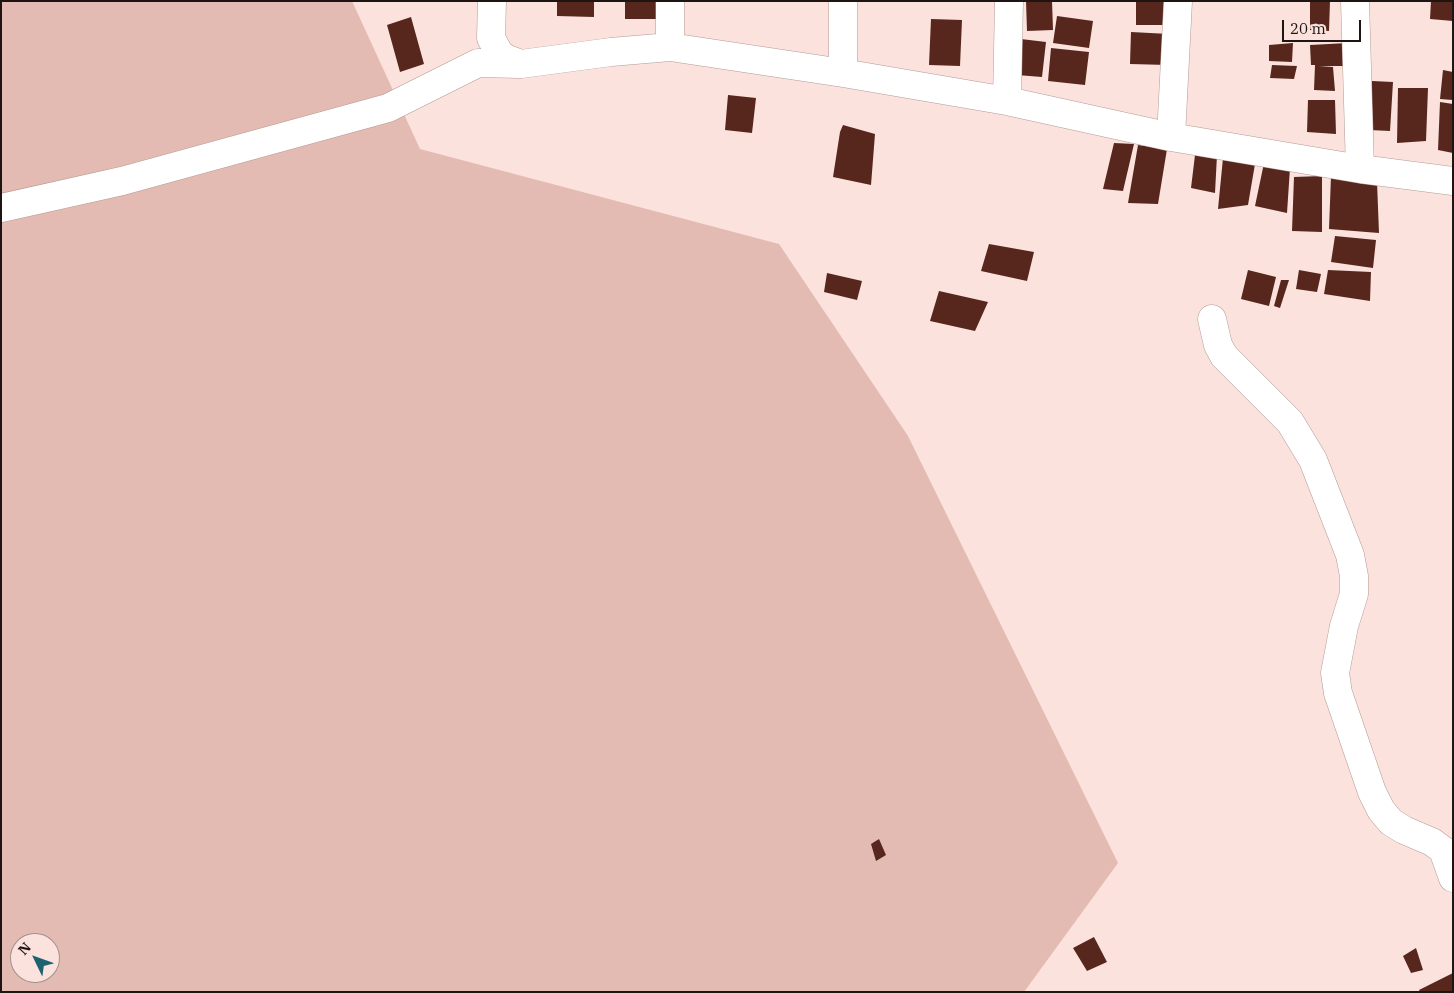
<!DOCTYPE html>
<html>
<head>
<meta charset="utf-8">
<style>
	body { margin:0 }
	#map { position:relative; width:1454px; height:993px; overflow:hidden; background:#fbe2dc; font-family:"IBM Plex Serif",serif }
	canvas { display:block }
	.frame { position:absolute; inset:0; border:2px solid #1e1513; pointer-events:none }
	.north { position:absolute; left:10px; top:933px; width:50px; height:50px; box-sizing:border-box; background:#fbe2dc; border:1px solid #a3908c; border-radius:50%; rotate:312deg; font-size:14px; font-weight:700; line-height:20px; text-align:center; color:#1e1513 }
	.north::after { content:''; display:block; margin:auto; width:18px; height:22px; background:#1b6371; clip-path:polygon(50% 0,100% 100%,50% 72%,0 100%) }
	.scale { position:absolute; left:1282px; top:20px; width:79px; height:22px; box-sizing:border-box; border:2px solid #1e1513; border-top:0; padding-left:6px; font-size:15px; line-height:18px; white-space:nowrap; color:#1e1513; -webkit-text-stroke:4px #fbe2dc; paint-order:stroke }
</style>
</head>
<body>
<div id="map">
<canvas width="1454" height="993"></canvas>
<div class="frame"></div>
<div class="north">N</div>
<div class="scale">20 m</div>
</div>
<script>
const context = document.querySelector('canvas').getContext('2d');
context.lineJoin = 'round';
function paint(path, color) {
  context.fillStyle = color;
  context.fill(path, 'evenodd');
}
function shape(rows) {
  const path = new Path2D();
  for (const r of rows) {
    path.moveTo(r[0], r[1]);
    for (let i = 2; i < r.length; i += 2) path.lineTo(r[i], r[i + 1]);
  }
  return path;
}
function stroke(path, color, width, dash) {
  context.strokeStyle = color;
  context.lineWidth = width;
  context.lineCap = dash ? 'butt' : 'round';
  context.setLineDash(dash || []);
  context.stroke(path);
}
const green = shape([
	[1,1,352,1,420,149,779,244,908,436,1118,863,1024,992,1,992],
	[20,943,50,943,50,973,20,973]
]);
const building = shape([
	[557,1,594,1,594,17,557,16],
	[625,1,661,1,660,19,625,19],
	[1026,1,1052,1,1053,30,1027,31],
	[1136,1,1168,2,1168,25,1136,25],
	[1310,1,1330,1,1329,31,1310,30],
	[1431,1,1453,1,1453,21,1430,19],
	[1057,16,1093,21,1089,48,1053,43],
	[411,17,424,64,400,72,387,25],
	[931,19,962,20,960,66,929,65],
	[1131,32,1169,34,1168,65,1130,64],
	[1021,39,1046,42,1042,77,1017,75],
	[1293,43,1292,62,1269,61,1269,45],
	[1348,43,1351,66,1319,66,1333,67,1335,91,1314,90,1315,65,1311,65,1310,45],
	[1051,48,1089,52,1085,85,1048,81],
	[1272,65,1297,66,1294,79,1270,78],
	[1443,70,1453,72,1453,100,1440,99],
	[1372,81,1393,82,1390,131,1369,130],
	[1398,88,1428,88,1426,141,1397,143],
	[728,95,756,98,752,133,725,130],
	[1308,100,1335,100,1336,134,1307,132],
	[1440,102,1453,104,1453,153,1438,150],
	[843,125,875,134,871,185,833,177,840,132],
	[1114,143,1134,144,1123,191,1103,189],
	[1138,145,1167,149,1158,204,1128,203],
	[1195,155,1217,155,1215,193,1191,188],
	[1223,158,1255,164,1248,205,1218,209],
	[1264,163,1290,168,1287,213,1255,206],
	[1322,176,1322,232,1292,231,1294,177],
	[1331,176,1377,182,1379,233,1329,229],
	[1335,236,1376,240,1373,268,1331,262],
	[989,244,1034,252,1027,281,981,271],
	[1248,270,1276,277,1269,306,1241,299],
	[1299,270,1321,274,1317,292,1296,289],
	[1328,270,1371,272,1370,301,1324,294],
	[827,273,862,281,857,300,824,292],
	[1281,280,1289,280,1280,308,1274,306],
	[939,291,988,302,975,331,930,321],
	[879,839,886,855,876,861,871,844],
	[1094,937,1107,962,1087,971,1073,948],
	[1416,948,1423,970,1411,973,1403,956],
	[1453,973,1453,992,1420,992,1419,990]
]);
const minor = shape([
	[492,1,491,38,499,53,505,58,521,64,611,52,670,47,843,73,1007,101,1171,137,1360,169,1453,181],
	[843,1,843,73],
	[1355,1,1360,169],
	[670,47,670,1],
	[1007,101,1009,1],
	[1171,137,1178,1],
	[1,208,122,181,388,108,478,63,519,64],
	[1212,319,1218,345,1224,356,1290,422,1313,460,1350,555,1354,576,1354,594,1344,626,1335,673,1338,693,1372,792,1381,810,1391,822,1404,830,1432,842,1443,850,1453,878]
]);
paint(green, '#e4bbb2');
paint(building, '#57271d');
stroke(minor, '#b39b95', 29);
stroke(minor, '#fff', 28);
</script>
</body>
</html>
